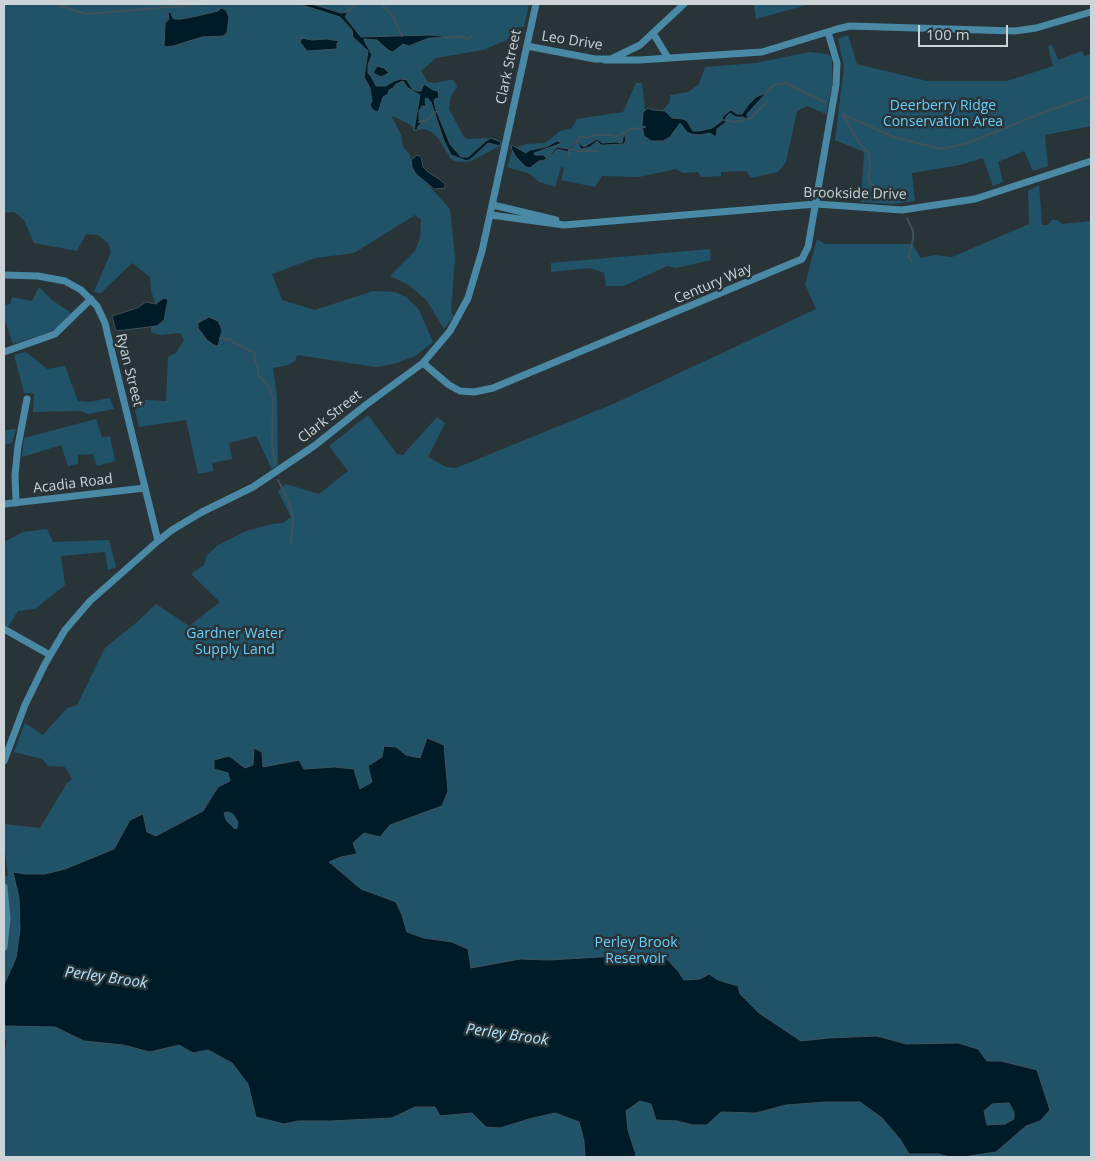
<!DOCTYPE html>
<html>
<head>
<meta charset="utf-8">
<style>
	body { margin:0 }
	#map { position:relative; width:1095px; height:1161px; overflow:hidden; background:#293439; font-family:"Open Sans",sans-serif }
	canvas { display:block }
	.frame { position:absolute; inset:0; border:5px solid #cdd4d7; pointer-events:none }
	.scale { position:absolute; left:918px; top:25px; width:90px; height:22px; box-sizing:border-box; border:2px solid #cdd4d7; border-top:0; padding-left:6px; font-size:15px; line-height:18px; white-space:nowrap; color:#cdd4d7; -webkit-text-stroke:4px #293439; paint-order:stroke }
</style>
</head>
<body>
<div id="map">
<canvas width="1095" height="1161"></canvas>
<div class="frame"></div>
<div class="scale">100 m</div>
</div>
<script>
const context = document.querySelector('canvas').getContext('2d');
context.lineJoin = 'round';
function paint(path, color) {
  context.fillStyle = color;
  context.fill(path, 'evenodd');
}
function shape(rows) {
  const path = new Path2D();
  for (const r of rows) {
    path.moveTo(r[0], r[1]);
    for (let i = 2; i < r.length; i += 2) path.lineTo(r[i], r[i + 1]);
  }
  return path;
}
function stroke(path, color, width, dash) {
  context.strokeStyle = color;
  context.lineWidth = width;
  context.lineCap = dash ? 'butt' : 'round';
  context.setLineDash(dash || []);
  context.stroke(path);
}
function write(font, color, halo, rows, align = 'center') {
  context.font = font + ' "Open Sans",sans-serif';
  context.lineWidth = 5;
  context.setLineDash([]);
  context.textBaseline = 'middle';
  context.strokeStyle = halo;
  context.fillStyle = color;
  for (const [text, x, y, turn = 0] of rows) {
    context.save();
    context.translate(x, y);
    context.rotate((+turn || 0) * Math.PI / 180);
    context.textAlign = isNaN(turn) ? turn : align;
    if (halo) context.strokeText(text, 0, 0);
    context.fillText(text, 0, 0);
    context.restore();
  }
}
const green = shape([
	[4,4,529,4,524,27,517,27,507,40,483,50,436,58,421,71,428,82,435,83,449,80,453,80,456,84,457,87,451,96,449,109,464,137,468,139,486,138,496,139,501,142,500,146,471,161,460,162,454,161,451,159,438,138,433,133,425,129,415,130,411,125,391,115,401,135,403,147,410,155,412,167,450,209,455,258,451,311,453,317,444,329,427,301,409,285,390,276,415,251,420,238,421,220,415,215,354,253,315,258,272,274,282,300,315,310,373,291,395,292,406,297,419,310,433,342,415,356,394,364,376,367,297,355,295,361,288,365,273,368,277,396,278,465,272,469,256,436,229,443,232,459,212,463,213,471,198,474,186,420,139,427,132,399,166,401,168,357,176,353,184,340,180,333,160,335,151,332,151,327,157,326,162,299,156,304,151,291,150,277,132,263,101,293,94,292,111,252,108,243,98,235,86,234,77,251,34,243,24,220,14,212,4,213],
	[756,4,810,4,756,19,754,6],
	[848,35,857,64,927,81,1007,81,1053,66,1048,46,1052,45,1058,60,1082,51,1084,56,1091,54,1091,126,1045,135,1048,166,1033,171,1024,151,998,162,1003,182,993,186,983,158,960,165,912,173,915,201,893,204,861,202,864,152,835,140,844,67,838,39],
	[810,52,827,54,832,58,832,86,826,114,807,106,797,111,786,162,778,172,751,178,746,171,721,172,721,176,701,177,698,172,683,173,676,169,639,177,602,176,595,187,561,180,564,168,561,167,555,187,539,182,530,174,507,167,513,148,527,144,545,143,560,131,572,128,577,119,623,112,636,83,642,83,645,109,648,108,653,110,662,111,670,102,670,95,688,92,699,84,705,67,756,63],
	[1039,185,1042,225,1048,225,1052,220,1058,220,1062,224,1091,221,1091,1157,4,1157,4,1056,7,1041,4,1040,4,875,8,876,4,842,4,824,40,828,67,783,72,779,65,767,48,766,42,759,14,752,25,723,43,735,67,708,77,705,105,648,137,622,156,604,189,626,220,602,191,574,204,565,207,555,218,545,246,531,272,524,283,523,291,517,278,491,286,484,319,494,348,471,329,446,368,415,397,454,403,455,437,417,445,423,428,457,446,467,456,468,613,404,816,309,805,284,817,239,825,244,912,244,921,258,935,255,952,257,1029,224,1028,191],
	[710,249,711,260,677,268,667,266,624,286,606,286,604,273,590,268,551,272,551,263],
	[39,287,52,300,71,313,60,326,47,333,13,344,6,323,4,323,4,305,10,304,12,297,32,301],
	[26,352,47,369,65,366,78,401,89,402,110,398,114,409,88,414,81,411,33,412,34,393,24,393,14,355],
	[96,419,102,437,110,436,115,461,97,466,93,454,78,455,78,464,68,466,61,445,22,457,24,438],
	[16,429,12,443,4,445,4,430],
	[47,529,53,542,109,540,116,567,108,570,105,552,61,556,65,585,35,609,18,611,8,627,4,625,4,542,23,532]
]);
const water = shape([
	[299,4,312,4,341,13,348,12,345,17,361,37,432,35,448,37,459,36,462,37,429,38,409,46,403,44,393,52,388,50,377,40,364,39,364,40,372,55,368,65,368,73,372,78,376,86,386,86,394,81,401,79,407,80,412,89,418,91,421,91,424,84,433,90,438,91,439,98,435,99,434,101,436,110,450,144,461,157,468,157,486,141,491,138,501,142,500,146,488,143,471,159,467,161,451,155,444,141,431,102,427,98,425,99,426,106,422,106,419,111,419,119,421,124,418,126,417,130,414,130,420,95,408,88,403,81,396,84,393,88,389,90,388,94,383,97,379,110,377,112,373,110,370,105,372,101,370,88,364,77,368,51,353,37,352,30,340,17,299,4],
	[221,8,226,10,229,17,227,33,223,36,202,37,173,46,165,47,164,45,165,23,169,19,168,13,171,12,172,16,174,19,181,19,197,16,218,11,221,8],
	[302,38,312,40,326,39,339,41,337,43,337,49,307,51,300,42,302,38],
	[377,66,384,68,389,73,381,77,373,73,377,66],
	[766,93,747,114,747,117,750,119,747,120,743,117,736,117,730,113,726,117,726,122,717,129,716,137,710,133,700,135,691,134,687,132,680,123,670,137,663,141,651,141,644,136,642,126,643,112,648,108,653,110,665,111,672,118,683,119,687,121,693,131,699,131,712,128,722,121,723,116,731,110,737,114,742,114,749,104,756,97,766,93],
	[624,133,626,140,624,144,604,145,601,145,597,141,590,147,582,149,580,148,579,144,575,143,569,152,557,149,545,160,539,161,530,168,526,167,516,157,511,148,512,145,526,153,530,150,546,147,557,141,562,143,534,153,535,155,544,155,546,158,557,147,569,149,575,142,578,142,584,147,597,139,602,143,616,142,622,143,624,133],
	[417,155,421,157,423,167,428,172,439,179,445,184,445,188,434,189,416,174,412,167,411,160,417,155],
	[165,298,168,300,164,320,157,326,116,331,112,316,137,308,146,302,156,304,162,299,165,298],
	[209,317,218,321,222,330,218,346,214,345,207,340,198,328,198,323,209,317],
	[427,738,444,745,448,791,442,806,390,825,380,837,364,833,353,843,357,854,341,857,329,862,361,889,396,902,402,915,407,932,424,938,452,942,468,949,471,968,520,959,549,960,634,955,663,955,678,971,684,980,700,979,709,974,718,980,738,986,740,994,759,1013,801,1041,828,1038,877,1036,906,1044,958,1043,978,1049,987,1061,1001,1061,1037,1070,1050,1110,1040,1121,1026,1126,996,1152,963,1157,950,1157,938,1154,909,1154,900,1139,882,1118,860,1102,826,1102,786,1105,756,1113,721,1112,707,1125,693,1125,677,1121,656,1120,651,1104,640,1101,626,1111,628,1130,636,1155,634,1157,585,1157,584,1141,579,1122,555,1113,529,1119,500,1128,486,1127,472,1113,440,1116,435,1107,415,1107,392,1118,330,1121,298,1121,284,1124,256,1117,248,1084,232,1063,208,1050,193,1053,179,1045,150,1052,123,1045,84,1041,55,1027,4,1026,4,985,16,958,20,930,19,898,13,872,25,874,45,874,65,869,114,849,130,820,143,814,147,832,156,836,203,811,218,787,230,781,228,773,214,769,214,760,229,756,245,768,253,765,254,748,262,752,263,767,299,760,304,769,335,767,354,769,360,789,372,782,368,766,382,757,384,746,396,747,406,755,420,758,427,738],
	[228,812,233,814,238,822,237,828,235,829,226,820,224,813,228,812],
	[1009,1103,1014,1112,1014,1119,1005,1124,987,1125,984,1111,992,1104,1009,1103]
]);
const stream = shape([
	[55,4,86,14,205,4],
	[381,4,392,15,402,36],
	[347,12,356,4],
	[447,38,459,36,468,39,472,36],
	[765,93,774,85,786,83,825,102],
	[842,114,894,137,941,149,968,143,1042,113,1091,96],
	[842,114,860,144,869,153,870,168,868,177,871,184,895,202],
	[724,120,735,122,751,118,766,103],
	[419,122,426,121,435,112],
	[624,134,627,130,645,127],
	[577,142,580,136,586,138,595,135,610,135,613,137,624,133],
	[571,149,577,151,598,151],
	[569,150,569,157],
	[907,218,913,231,913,239,909,257,912,262],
	[220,338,224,338,226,340,230,339,233,342,255,353,255,362,258,365,258,375,269,387,273,399,272,443,275,465],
	[278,480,288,500,293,517,291,543]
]);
const minor = shape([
	[653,33,668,58],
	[527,46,595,59,611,59,640,45,684,4],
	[605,60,639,60,762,52,837,29,850,26,1015,31,1036,28,1091,12],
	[493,205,556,220],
	[491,215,564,225,816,204,902,210,975,199,1091,161],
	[4,275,38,276,65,281,81,290,97,306,105,323,108,336,158,541],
	[4,352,55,334,91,299],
	[423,363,449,385,460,391,474,392,493,388,802,259,808,247,836,85,837,63,828,32],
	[16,503,15,475,18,446,27,399],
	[4,504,145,488],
	[4,629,50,655],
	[4,761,25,705,45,664,65,630,90,601,158,541,172,530,202,512,253,487,314,446,367,404,423,363,450,331,468,298,482,251,536,4],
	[4,887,7,918,4,947]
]);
const streetNames = [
	["Leo Drive",572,41,9],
	["Clark Street",509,67,-78],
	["Brookside Drive",855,194,1],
	["Century Way",713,284,-23],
	["Ryan Street",129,370,76],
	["Clark Street",330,417,-38],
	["Acadia Road",73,484,-7]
];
const parkNames = [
	["Deerberry Ridge",943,106],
	["Conservation Area",943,122],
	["Gardner Water",235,634],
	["Supply Land",235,650],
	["Perley Brook",636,943],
	["Reservoir",636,959]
];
const waterNames = [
	["Perley Brook",106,978,8],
	["Perley Brook",507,1035,8]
];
paint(green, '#215368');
paint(water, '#001b28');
stroke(water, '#3e525c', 1);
stroke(stream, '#3e525c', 2);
stroke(minor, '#4989a5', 7);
write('14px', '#cdd4d7', '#293439', streetNames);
write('14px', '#66cffb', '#293439', parkNames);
write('italic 15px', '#b5e4fb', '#293439', waterNames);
</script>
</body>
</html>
